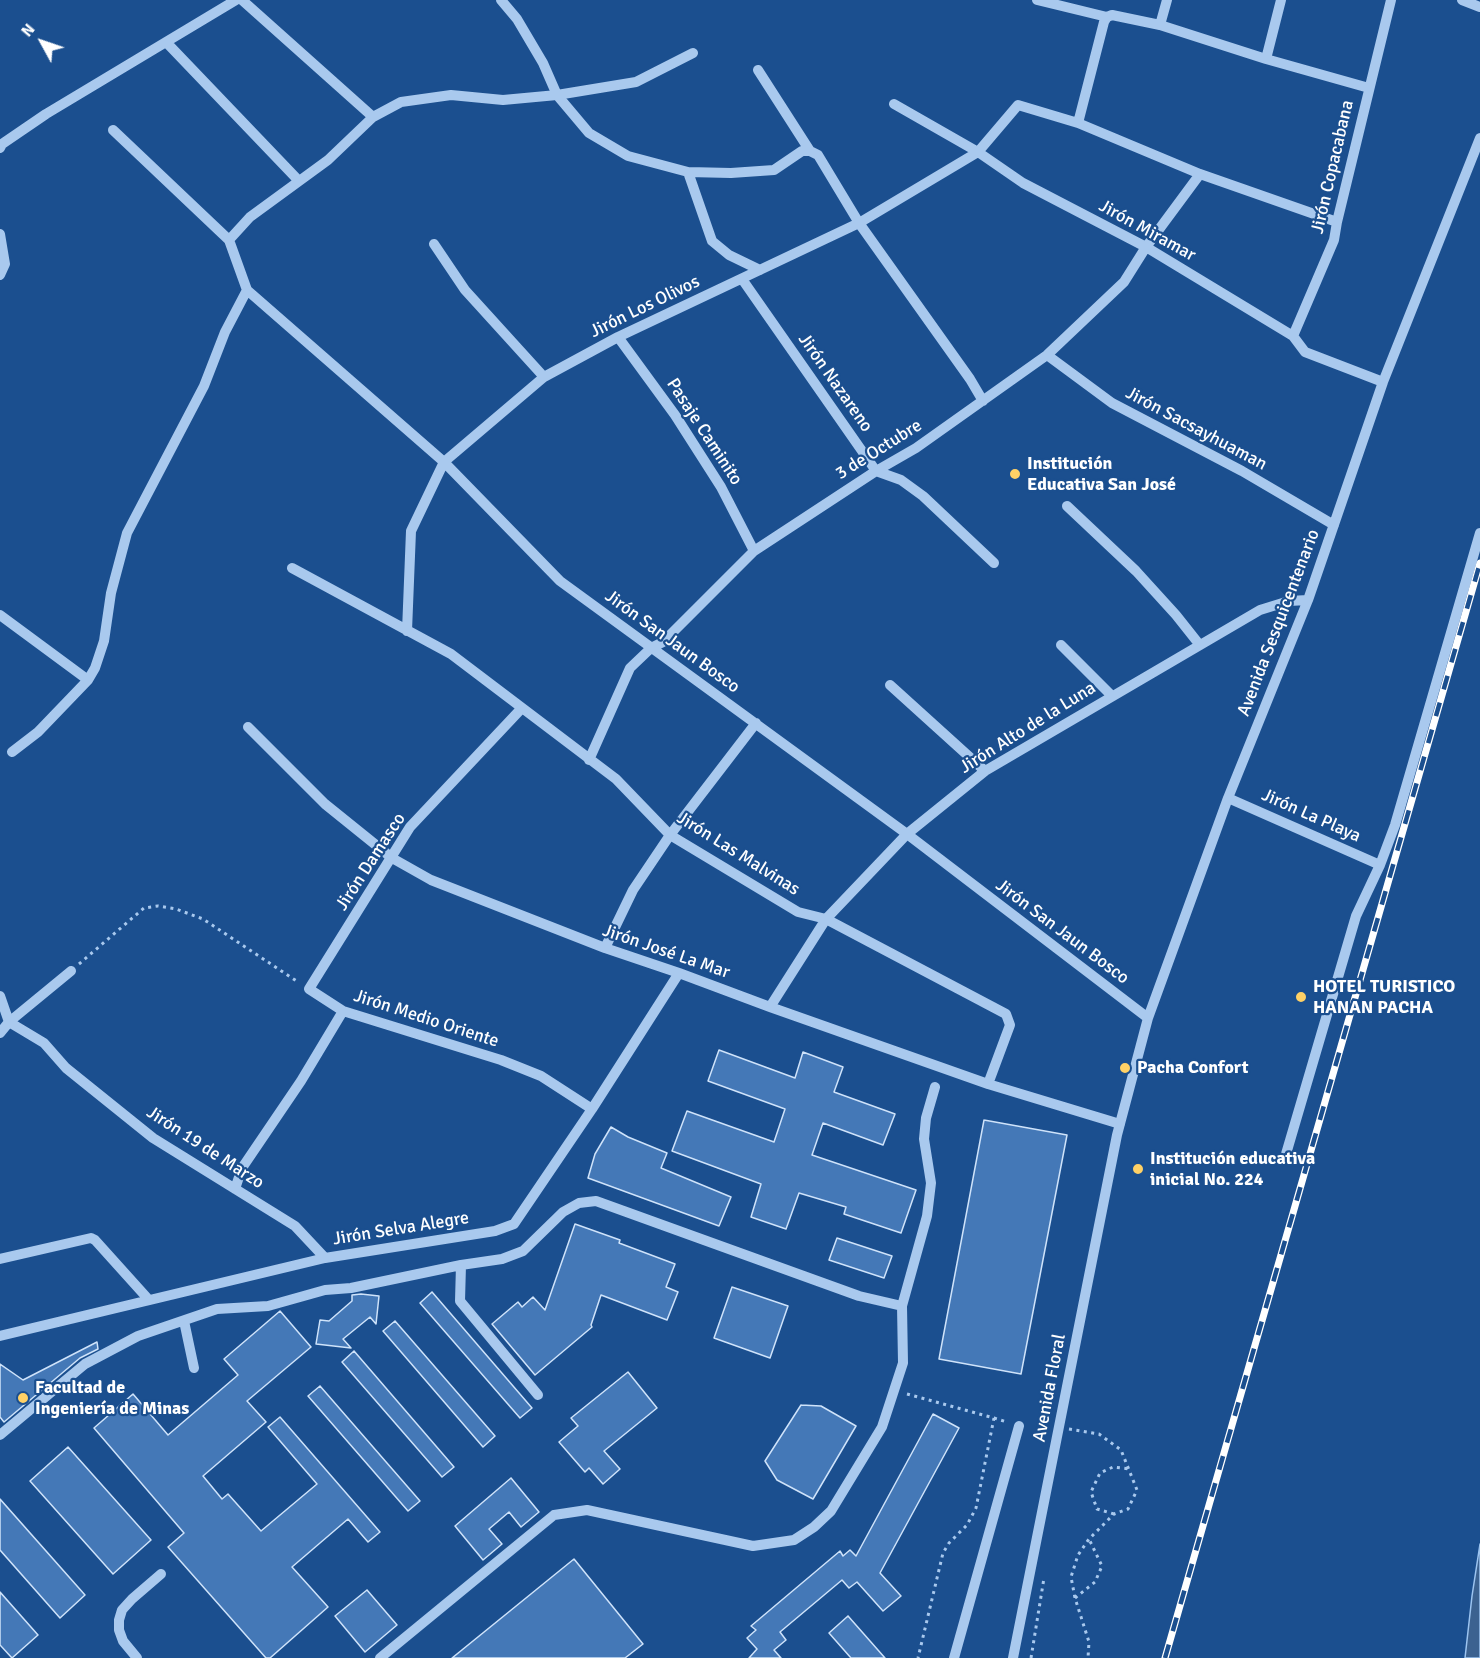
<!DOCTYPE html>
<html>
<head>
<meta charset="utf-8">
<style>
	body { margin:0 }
	#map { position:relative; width:1480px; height:1658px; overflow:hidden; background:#1b4f8f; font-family:Signika,sans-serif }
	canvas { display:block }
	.north { position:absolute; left:12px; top:12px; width:60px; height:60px; -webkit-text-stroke:4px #1b4f8f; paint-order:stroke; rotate:310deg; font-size:16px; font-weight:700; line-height:24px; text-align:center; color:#fff }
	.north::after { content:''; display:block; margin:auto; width:21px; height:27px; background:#fff; clip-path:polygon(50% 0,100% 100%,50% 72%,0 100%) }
</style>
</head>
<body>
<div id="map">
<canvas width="1480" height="1658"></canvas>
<div class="north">N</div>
</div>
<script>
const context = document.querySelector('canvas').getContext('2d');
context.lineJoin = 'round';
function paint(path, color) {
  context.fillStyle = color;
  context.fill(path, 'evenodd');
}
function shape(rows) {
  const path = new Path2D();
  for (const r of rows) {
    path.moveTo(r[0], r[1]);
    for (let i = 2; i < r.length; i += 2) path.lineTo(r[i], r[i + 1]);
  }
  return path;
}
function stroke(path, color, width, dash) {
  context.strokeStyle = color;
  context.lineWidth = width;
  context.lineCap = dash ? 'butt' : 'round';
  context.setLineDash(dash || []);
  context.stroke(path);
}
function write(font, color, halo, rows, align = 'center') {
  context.font = font + ' Signika,sans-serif';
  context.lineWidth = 4.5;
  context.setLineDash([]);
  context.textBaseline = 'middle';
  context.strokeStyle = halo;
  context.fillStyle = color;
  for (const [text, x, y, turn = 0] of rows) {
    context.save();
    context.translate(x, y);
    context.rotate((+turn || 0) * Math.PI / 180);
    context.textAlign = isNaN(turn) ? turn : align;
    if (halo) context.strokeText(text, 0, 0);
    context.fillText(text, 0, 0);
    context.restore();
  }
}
const water = shape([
	[1480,1544,1480,1658,1465,1658,1472,1596,1480,1544]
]);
const building = shape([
	[719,1050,795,1078,803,1052,843,1067,834,1092,895,1114,883,1145,823,1123,812,1155,916,1190,901,1233,844,1214,846,1207,799,1193,786,1229,751,1217,761,1184,672,1151,687,1111,774,1142,785,1109,708,1081,719,1050],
	[984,1120,1067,1135,1021,1374,939,1359,984,1120],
	[611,1127,628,1137,667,1153,661,1168,731,1197,719,1226,588,1178,595,1154,611,1127],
	[575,1224,620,1240,619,1243,675,1264,666,1287,678,1292,667,1320,601,1295,591,1325,592,1327,535,1375,492,1324,518,1302,522,1307,533,1297,545,1310,575,1224],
	[837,1238,892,1256,884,1278,829,1260,837,1238],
	[732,1287,788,1306,770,1358,714,1338,732,1287],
	[432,1292,532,1408,520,1418,420,1303,432,1292],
	[361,1294,379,1296,376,1324,370,1317,343,1339,351,1348,316,1344,320,1320,329,1321,352,1301,352,1295,361,1294],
	[280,1311,311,1347,247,1401,266,1422,203,1476,222,1499,228,1494,261,1531,317,1484,268,1427,280,1417,380,1532,368,1542,348,1519,292,1567,328,1607,270,1658,266,1658,168,1547,184,1533,94,1428,133,1394,168,1435,238,1375,224,1359,280,1311],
	[395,1321,495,1436,483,1447,383,1331,395,1321],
	[97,1342,98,1349,80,1358,4,1422,0,1417,0,1364,23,1380,97,1342],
	[354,1351,454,1467,442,1477,342,1362,354,1351],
	[628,1372,657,1408,604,1451,620,1469,603,1484,589,1468,585,1472,559,1442,578,1426,571,1418,628,1372],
	[320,1386,420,1501,408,1511,308,1396,320,1386],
	[801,1405,821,1406,856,1426,813,1499,777,1480,765,1461,801,1405],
	[933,1414,959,1428,880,1573,901,1596,883,1611,857,1582,849,1588,842,1580,780,1632,786,1640,774,1650,781,1658,749,1658,757,1649,747,1638,756,1630,751,1626,840,1551,843,1556,850,1550,856,1556,933,1414],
	[68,1447,151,1540,113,1574,30,1481,68,1447],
	[511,1478,539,1512,521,1527,509,1512,489,1529,502,1544,483,1560,455,1526,511,1478],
	[0,1499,85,1595,60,1618,0,1550,0,1499],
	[574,1559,643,1644,625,1658,452,1658,574,1559],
	[367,1590,397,1625,365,1652,335,1616,367,1590],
	[0,1592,38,1635,12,1658,0,1645,0,1592],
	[848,1616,885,1658,851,1658,829,1633,848,1616]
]);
const path = shape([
	[79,964,144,908,158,906,176,909,203,919,298,982],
	[907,1394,994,1418,976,1508,967,1525,949,1543,943,1553,918,1658],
	[994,1418,1007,1422],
	[1069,1429,1099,1434,1121,1450,1137,1490,1128,1509,1114,1514,1089,1539,1078,1555,1071,1577,1075,1598,1089,1642,1088,1658],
	[1114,1514,1097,1509,1091,1492,1100,1473,1113,1467,1130,1469],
	[1075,1598,1095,1582,1102,1566,1089,1539],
	[1031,1658,1044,1578]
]);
const minor = shape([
	[242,0,373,117],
	[501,0,517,19,543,63,557,95,589,133,628,156,688,172,731,173,774,170,802,151,810,151,818,155,859,223,970,379,983,401],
	[1037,0,1107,17,1112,15,1160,25,1266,59,1369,88],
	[1462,0,1480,7],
	[1160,25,1167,0],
	[166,42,299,181],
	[1266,59,1281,0],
	[758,70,810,151],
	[894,104,978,152,1023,183,1146,247,1293,336,1305,352,1383,382],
	[1078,123,1104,22,1107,17],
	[113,130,229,240,247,290,444,462,560,581,907,834,1148,1018],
	[0,148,2,144,46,114,236,0],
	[688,172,712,241,729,255,760,270],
	[0,234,5,264,0,275],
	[229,240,250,217,328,160,373,117,401,102,451,95,503,100,557,95,636,82,693,53],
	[434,244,465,290,544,377],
	[742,279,876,471,901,480,923,496,994,563],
	[1293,336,1334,240,1337,222,1391,0],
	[618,337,675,415,721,487,754,551],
	[1047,355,1112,403,1242,471,1334,525],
	[1067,506,1136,571,1176,615,1199,644],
	[292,568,451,654,616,779,670,835,798,912,826,919,1006,1014,1010,1025,988,1084],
	[0,615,88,680],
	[407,631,411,531,444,462,544,377,618,337,859,223,978,152,1018,105,1078,123,1200,174,1337,222],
	[1061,645,1112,696],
	[890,685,985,771],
	[521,709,410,827,309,989,343,1011,501,1060,541,1076,592,1109],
	[248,727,325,804,392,858,431,880,605,948,679,973,770,1007,988,1084,1120,1124],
	[12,752,38,732,88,680,95,668,104,641,111,593,127,533,204,386,225,332,247,290],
	[589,760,630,668,651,648,663,642,754,551,876,471,916,448,1047,355,1124,282,1146,247,1200,174],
	[1228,798,1380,865],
	[605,948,633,890,670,835,756,723],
	[0,996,9,1022],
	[770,1007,826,919,907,834,985,771,1260,610,1289,601,1308,600],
	[9,1022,44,1043,66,1068,153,1138,295,1226,325,1258],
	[0,1033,9,1022,71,971],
	[1286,1154,1356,916,1380,865,1395,825,1480,533],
	[235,1189,242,1168,301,1081,343,1011],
	[0,1259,91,1238,95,1240,149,1300],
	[461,1265,460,1301,538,1395],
	[184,1321,194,1368],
	[0,1336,325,1258,495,1231,514,1224,592,1109,679,973],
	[0,1435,85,1364,138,1336,217,1309,268,1306,325,1290,351,1288,461,1265,502,1259,523,1251,563,1212,579,1203,596,1201,859,1296,902,1306],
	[137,1658,123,1641,119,1630,119,1620,122,1610,132,1599,161,1574],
	[380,1658,554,1515,587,1510,753,1546,794,1540,814,1527,831,1511,882,1427,903,1363,902,1306,927,1216,931,1183,924,1139,926,1118,935,1087],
	[954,1658,1019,1426],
	[1013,1658,1117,1135,1148,1018,1228,798,1308,600,1383,382,1480,138]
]);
const rail = shape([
	[1165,1658,1480,563]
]);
const markers = [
	[1015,474,6,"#ffd166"],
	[1301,997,6,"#ffd166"],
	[1125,1068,6,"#ffd166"],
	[1138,1169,6,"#ffd166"],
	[23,1398,6,"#ffd166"]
];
const streetNames = [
	["Jirón Copacabana",1333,167,-77],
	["Jirón Miramar",1147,231,29],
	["Jirón Los Olivos",645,307,-26],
	["Jirón Nazareno",835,383,55],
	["Jirón Sacsayhuaman",1196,429,28],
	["Pasaje Caminito",704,432,57],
	["3 de Octubre",879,450,-32],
	["Avenida Sesquicentenario",1279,623,-69],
	["Jirón San Jaun Bosco",672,642,36],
	["Jirón Alto de la Luna",1028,728,-32],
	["Jirón La Playa",1311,816,24],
	["Jirón Las Malvinas",738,854,32],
	["Jirón Damasco",371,862,-57],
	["Jirón San Jaun Bosco",1062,932,37],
	["Jirón José La Mar",666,952,19],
	["Jirón Medio Oriente",426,1019,18],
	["Jirón 19 de Marzo",205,1148,33],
	["Jirón Selva Alegre",401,1229,-9],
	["Avenida Floral",1050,1388,-79]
];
const poiNames = [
	["Institución",1027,464],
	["Educativa San José",1027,485],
	["HOTEL TURISTICO",1313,987],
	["HANAN PACHA",1313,1008],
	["Pacha Confort",1137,1068],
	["Institución educativa",1150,1159],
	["inicial No. 224",1150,1180],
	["Facultad de",35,1388],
	["Ingeniería de Minas",35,1409]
];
paint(water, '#3c6290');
stroke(water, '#9cc4f0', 1.5);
paint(building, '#4478b7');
stroke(building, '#cfe3fa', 1.5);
stroke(path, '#a9c9ee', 3, [3, 4.5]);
stroke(minor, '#a9c9ee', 10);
stroke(rail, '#fff', 7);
stroke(rail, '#1b4f8f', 4.5, [14]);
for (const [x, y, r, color] of markers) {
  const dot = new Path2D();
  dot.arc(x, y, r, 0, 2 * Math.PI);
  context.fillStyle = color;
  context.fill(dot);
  stroke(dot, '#1b4f8f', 2);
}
write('18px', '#fff', '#1b4f8f', streetNames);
write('bold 18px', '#fff', '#1b4f8f', poiNames, 'left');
</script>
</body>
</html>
